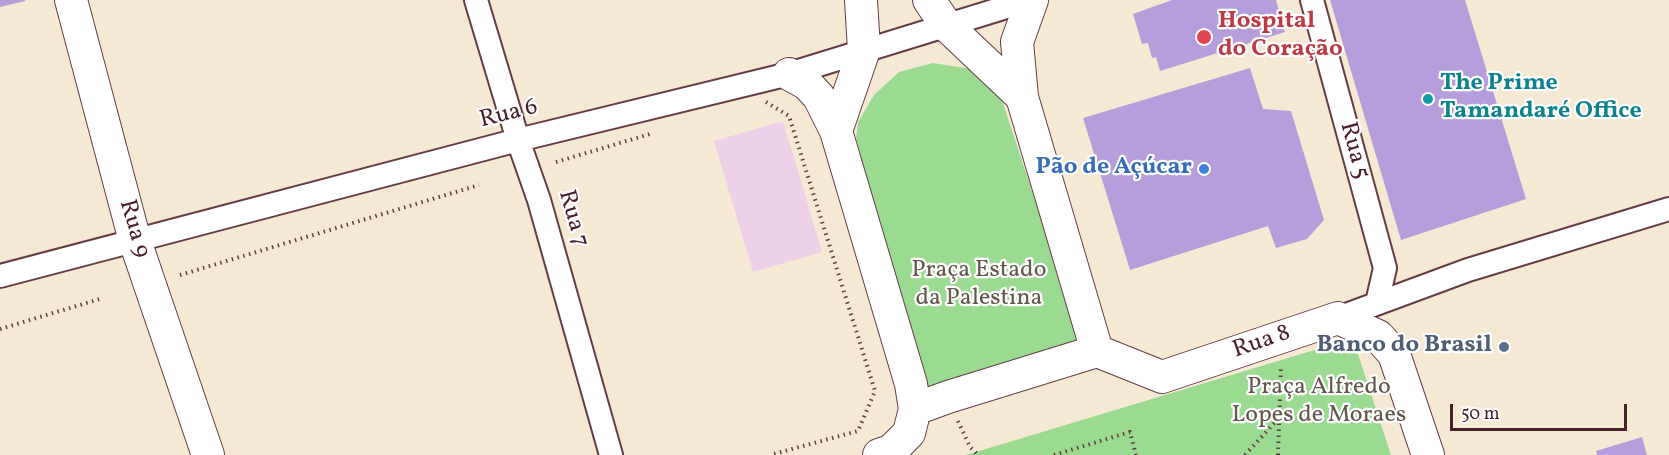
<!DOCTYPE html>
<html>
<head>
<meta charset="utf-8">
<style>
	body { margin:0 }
	#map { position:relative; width:1669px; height:455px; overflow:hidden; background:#f5e9d4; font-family:Vollkorn,serif }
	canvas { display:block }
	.scale { position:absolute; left:1450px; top:404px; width:177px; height:27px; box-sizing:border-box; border:3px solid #4a1f2b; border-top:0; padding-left:8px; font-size:18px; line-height:21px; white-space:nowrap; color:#4a1f2b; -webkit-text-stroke:4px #fff; paint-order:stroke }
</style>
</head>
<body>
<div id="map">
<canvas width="1669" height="455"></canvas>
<div class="scale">50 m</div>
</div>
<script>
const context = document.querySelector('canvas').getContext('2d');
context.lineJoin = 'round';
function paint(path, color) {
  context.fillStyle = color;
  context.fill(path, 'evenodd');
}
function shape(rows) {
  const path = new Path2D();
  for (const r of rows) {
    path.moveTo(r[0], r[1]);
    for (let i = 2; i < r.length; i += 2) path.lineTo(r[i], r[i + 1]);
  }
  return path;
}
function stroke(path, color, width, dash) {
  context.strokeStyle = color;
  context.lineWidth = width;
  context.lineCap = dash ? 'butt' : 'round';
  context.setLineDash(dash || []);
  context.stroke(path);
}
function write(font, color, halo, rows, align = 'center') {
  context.font = font + ' Vollkorn,serif';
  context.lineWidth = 4.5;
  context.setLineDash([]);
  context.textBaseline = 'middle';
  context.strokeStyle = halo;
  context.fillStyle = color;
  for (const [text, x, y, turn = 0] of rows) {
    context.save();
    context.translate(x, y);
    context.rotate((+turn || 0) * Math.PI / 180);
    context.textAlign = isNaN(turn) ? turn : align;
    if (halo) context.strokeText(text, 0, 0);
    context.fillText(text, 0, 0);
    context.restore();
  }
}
const built = shape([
	[783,121,822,252,753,272,714,141]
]);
const green = shape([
	[933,63,977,70,998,88,1079,333,1080,343,926,393,856,138,858,122,874,95,899,72],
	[1331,345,1358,354,1391,455,966,455]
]);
const building = shape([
	[0,0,25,0,25,1,0,7],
	[1172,0,1276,0,1285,32,1160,71,1156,57,1152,58,1148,43,1142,44,1133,14],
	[1330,0,1465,0,1526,199,1401,240],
	[1250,68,1263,109,1291,111,1324,220,1307,239,1276,248,1268,226,1130,270,1083,118],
	[1642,437,1647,455,1597,455,1596,451]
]);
const path = shape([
	[766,102,789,116,875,391,858,431,770,455],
	[556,162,650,134],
	[180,275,479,185],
	[0,329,103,298],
	[958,421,970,447,978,455],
	[1054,455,1130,432,1136,455],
	[1245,455,1279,418],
	[1278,455,1281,366]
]);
const street = shape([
	[476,0,518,140,539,200,611,455],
	[1312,0,1385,268,1377,303],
	[0,276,518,140,789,74,1029,0],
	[1338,318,1468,270,1669,209]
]);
const secondary = shape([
	[71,0,135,241,208,455],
	[861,0,864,50,836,131,911,384,915,409,909,433,891,451,879,455],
	[929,0,946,25,1022,97,1097,351],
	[789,74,807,84,819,97,836,131],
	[1022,97,1017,42,1032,0],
	[915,409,948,397,1097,351,1162,377,1338,318,1378,336,1394,354,1428,455]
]);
const markers = [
	[1204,37,8,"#e0444e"],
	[1428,99,6,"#0f9aa8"],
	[1204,169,6,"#3f7fe0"],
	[1504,347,6,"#5c6f8a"]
];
const healthNames = [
	["Hospital",1218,23],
	["do Coração",1218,51]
];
const cultureNames = [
	["The Prime",1440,85],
	["Tamandaré Office",1440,113]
];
const streetNames = [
	["Rua 6",509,115,-14],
	["Rua 5",1353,151,75],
	["Rua 7",572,219,74],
	["Rua 9",133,229,74],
	["Rua 8",1262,343,-19]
];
const shopNames = [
	["Pão de Açúcar",1192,169]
];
const parkNames = [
	["Praça Estado",979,272],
	["da Palestina",979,300],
	["Praça Alfredo",1319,389],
	["Lopes de Moraes",1319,417]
];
const serviceNames = [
	["Banco do Brasil",1492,347]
];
paint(built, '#eed0e8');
paint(green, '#9adb91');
paint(building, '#b69ddc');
stroke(street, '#643d44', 26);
stroke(secondary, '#643d44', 34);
stroke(path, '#643d44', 4, [1.5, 4.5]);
stroke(street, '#fff', 22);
stroke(secondary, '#fff', 32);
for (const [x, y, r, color] of markers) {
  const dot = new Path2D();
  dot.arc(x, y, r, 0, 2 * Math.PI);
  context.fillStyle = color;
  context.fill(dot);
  stroke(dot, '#fff', 2);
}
write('bold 24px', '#be3a42', '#fff', healthNames, 'left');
write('bold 24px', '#0d838f', '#fff', cultureNames, 'left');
write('24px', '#4a1f2b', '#fff', streetNames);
write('bold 24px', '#366cbe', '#fff', shopNames, 'right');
write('24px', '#62574a', '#fff', parkNames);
write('bold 24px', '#4e5e75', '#fff', serviceNames, 'right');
</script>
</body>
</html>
